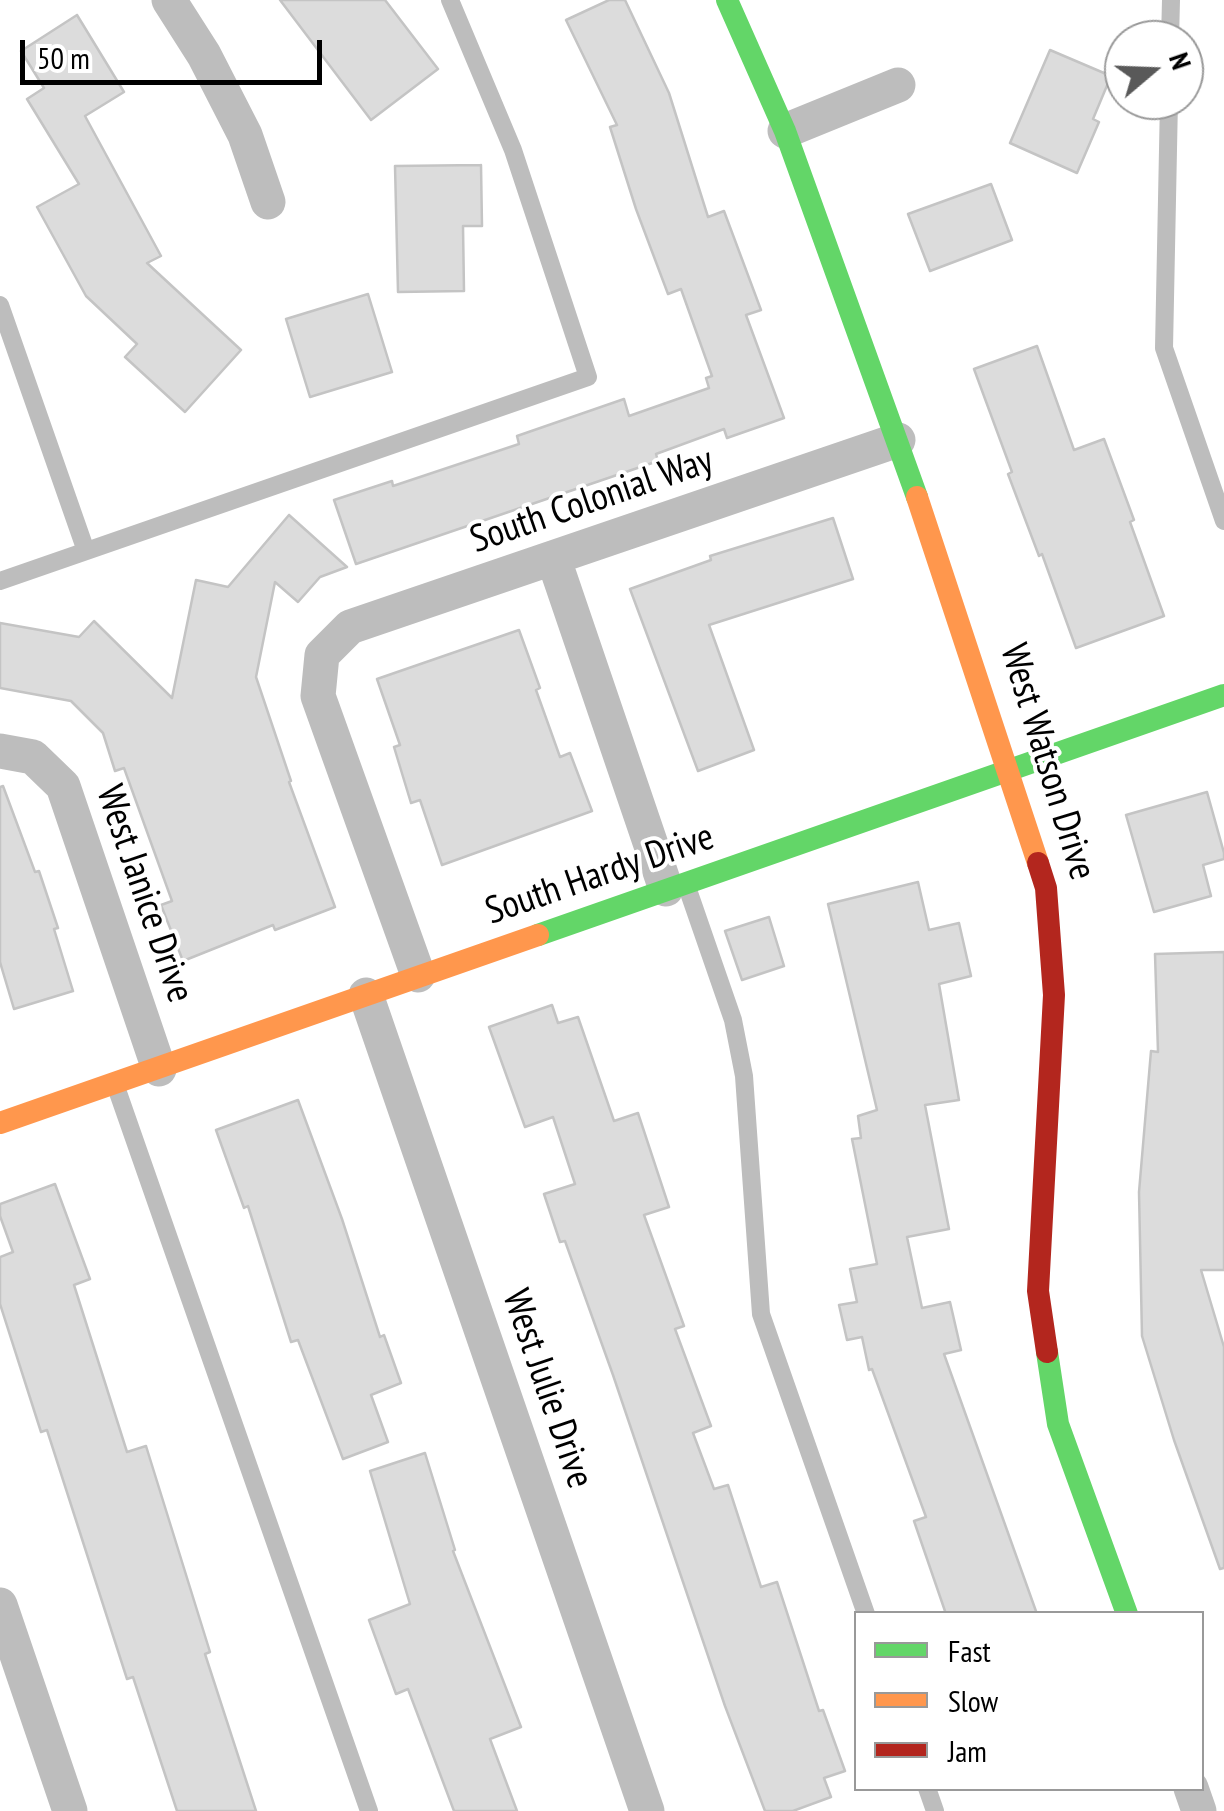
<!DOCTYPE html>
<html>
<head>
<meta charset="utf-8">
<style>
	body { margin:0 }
	#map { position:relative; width:1224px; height:1811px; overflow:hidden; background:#fff; font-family:"PT Sans Narrow",sans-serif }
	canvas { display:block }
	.legend { position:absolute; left:854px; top:1611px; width:350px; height:180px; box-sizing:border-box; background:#fff; border:2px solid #999; margin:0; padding:12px 18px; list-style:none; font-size:30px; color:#000 }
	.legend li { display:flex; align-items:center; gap:20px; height:50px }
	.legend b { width:50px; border:2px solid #999 }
	.north { position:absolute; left:1104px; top:20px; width:100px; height:100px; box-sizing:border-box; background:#fff; border:2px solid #999; border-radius:50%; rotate:71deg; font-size:28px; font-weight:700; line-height:40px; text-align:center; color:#000 }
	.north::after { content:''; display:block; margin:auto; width:35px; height:45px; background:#595959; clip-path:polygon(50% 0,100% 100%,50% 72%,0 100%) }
	.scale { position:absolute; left:20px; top:40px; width:302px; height:45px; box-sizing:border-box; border:5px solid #000; border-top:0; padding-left:12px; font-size:30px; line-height:35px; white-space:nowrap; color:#000; -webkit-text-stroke:8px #fff; paint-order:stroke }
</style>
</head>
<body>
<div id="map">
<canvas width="1224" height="1811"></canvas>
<ul class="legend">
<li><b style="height:12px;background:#63d668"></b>Fast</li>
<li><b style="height:12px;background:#ff974d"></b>Slow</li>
<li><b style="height:12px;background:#b3261e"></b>Jam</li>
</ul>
<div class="north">N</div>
<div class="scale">50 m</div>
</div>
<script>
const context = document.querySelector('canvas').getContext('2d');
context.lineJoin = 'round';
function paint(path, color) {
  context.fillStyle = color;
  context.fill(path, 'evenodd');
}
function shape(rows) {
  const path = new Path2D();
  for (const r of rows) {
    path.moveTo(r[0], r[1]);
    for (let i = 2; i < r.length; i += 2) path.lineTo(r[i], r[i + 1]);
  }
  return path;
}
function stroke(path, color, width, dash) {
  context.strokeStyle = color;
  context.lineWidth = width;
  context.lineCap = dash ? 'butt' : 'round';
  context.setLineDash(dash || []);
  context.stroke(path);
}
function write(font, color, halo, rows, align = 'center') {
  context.font = font + ' "PT Sans Narrow",sans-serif';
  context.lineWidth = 8;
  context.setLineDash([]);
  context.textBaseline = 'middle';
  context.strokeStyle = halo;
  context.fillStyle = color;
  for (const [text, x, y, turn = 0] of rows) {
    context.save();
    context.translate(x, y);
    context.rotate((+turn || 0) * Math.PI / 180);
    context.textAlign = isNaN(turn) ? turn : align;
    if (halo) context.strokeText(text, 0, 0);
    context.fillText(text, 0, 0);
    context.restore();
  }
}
const building = shape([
	[280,0,385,0,438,69,371,120,280,0],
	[609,0,625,0,669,93,708,217,724,211,761,310,746,315,784,418,727,438,724,429,656,454,658,461,356,564,334,500,392,481,393,486,519,444,517,436,624,399,629,416,709,388,706,378,712,376,681,289,668,294,636,209,610,127,617,125,566,20,609,0],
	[77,15,124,92,85,116,161,256,147,263,241,350,185,412,125,357,137,344,86,296,37,207,79,184,27,99,44,88,21,51,77,15],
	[1050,50,1111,76,1093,119,1099,122,1077,173,1010,143,1050,50],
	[481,165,482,226,463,226,464,291,398,292,395,166,481,165],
	[991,184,1012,240,930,271,908,214,991,184],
	[368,294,392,372,310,397,286,319,368,294],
	[1037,346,1074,450,1104,439,1134,520,1130,522,1164,616,1076,648,1042,554,1039,556,1008,474,1012,472,974,369,1037,346],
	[289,515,347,567,320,577,298,602,275,582,256,677,291,781,289,782,335,907,275,930,273,925,183,961,161,905,172,901,124,768,115,771,103,733,71,701,0,688,0,623,79,637,94,621,172,698,196,580,228,587,289,515],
	[833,518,853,579,709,625,754,750,698,771,630,589,711,560,710,556,833,518],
	[519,630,540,688,536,690,560,757,570,753,592,811,442,865,420,800,411,803,394,747,400,745,377,679,519,630],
	[3,786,35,872,39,871,58,928,54,929,73,991,14,1009,0,962,0,787,3,786],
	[1207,792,1224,853,1224,859,1203,865,1211,896,1154,912,1126,815,1207,792],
	[918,882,929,930,959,923,971,976,939,984,959,1100,925,1105,949,1229,907,1237,922,1308,950,1302,961,1350,944,1354,1037,1614,946,1614,914,1521,926,1517,872,1369,869,1370,862,1337,847,1340,839,1305,857,1302,850,1269,877,1264,852,1139,861,1138,858,1116,877,1110,828,904,918,882],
	[769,917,784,966,742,980,725,931,769,917],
	[1224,952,1224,1270,1201,1270,1224,1347,1224,1568,1220,1569,1174,1440,1142,1336,1139,1192,1151,1051,1158,1052,1155,954,1224,952],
	[552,1005,558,1023,578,1017,614,1121,638,1113,669,1207,644,1215,684,1326,675,1329,711,1426,693,1433,714,1489,728,1485,761,1587,777,1582,819,1711,823,1710,845,1771,824,1778,831,1797,793,1811,765,1811,725,1706,613,1375,565,1241,560,1242,544,1194,575,1184,553,1117,525,1127,489,1027,552,1005],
	[298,1100,342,1219,380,1337,384,1335,401,1383,371,1395,388,1442,343,1459,298,1340,291,1342,248,1206,244,1208,216,1130,298,1100],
	[55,1184,90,1279,74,1285,127,1452,146,1446,210,1652,205,1654,256,1811,177,1811,133,1677,127,1679,47,1430,41,1432,0,1304,0,1257,13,1252,0,1216,0,1204,55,1184],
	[425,1453,455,1550,453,1551,521,1727,490,1739,517,1811,454,1811,408,1689,396,1694,369,1620,410,1604,370,1471,425,1453]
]);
const lane = shape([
	[1170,40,1171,0],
	[1169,100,1164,348,1224,521],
	[0,305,86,551],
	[0,581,588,377,513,150,450,0],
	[687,887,733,1020,744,1076,761,1314,866,1614],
	[115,1084,369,1811],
	[927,1788,935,1811]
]);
const street = shape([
	[169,0,204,55,245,135,268,202],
	[785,131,898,85],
	[554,560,666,889],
	[0,751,33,757,63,786,159,1069],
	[418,975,318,696,322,655,350,627,898,440],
	[366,995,647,1811],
	[0,1605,70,1811],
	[1191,1788,1199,1811]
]);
const fast = shape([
	[727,0,785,131,917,497],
	[538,935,1224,695],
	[1047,1352,1058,1424,1127,1614]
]);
const slow = shape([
	[917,497,1038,863],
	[0,1123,538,935]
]);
const jam = shape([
	[1038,863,1046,888,1054,995,1038,1291,1047,1352]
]);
const streetNames = [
	["South Colonial Way",592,501,-19],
	["West Watson Drive",1047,762,73],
	["South Hardy Drive",600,875,-19],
	["West Janice Drive",144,894,71],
	["West Julie Drive",547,1389,71]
];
paint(building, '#dcdcdc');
stroke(building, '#c4c4c4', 2.5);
stroke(lane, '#bdbdbd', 18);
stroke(street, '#bdbdbd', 35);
stroke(fast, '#63d668', 22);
stroke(slow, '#ff974d', 22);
stroke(jam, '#b3261e', 22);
write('38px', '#000', '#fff', streetNames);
</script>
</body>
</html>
